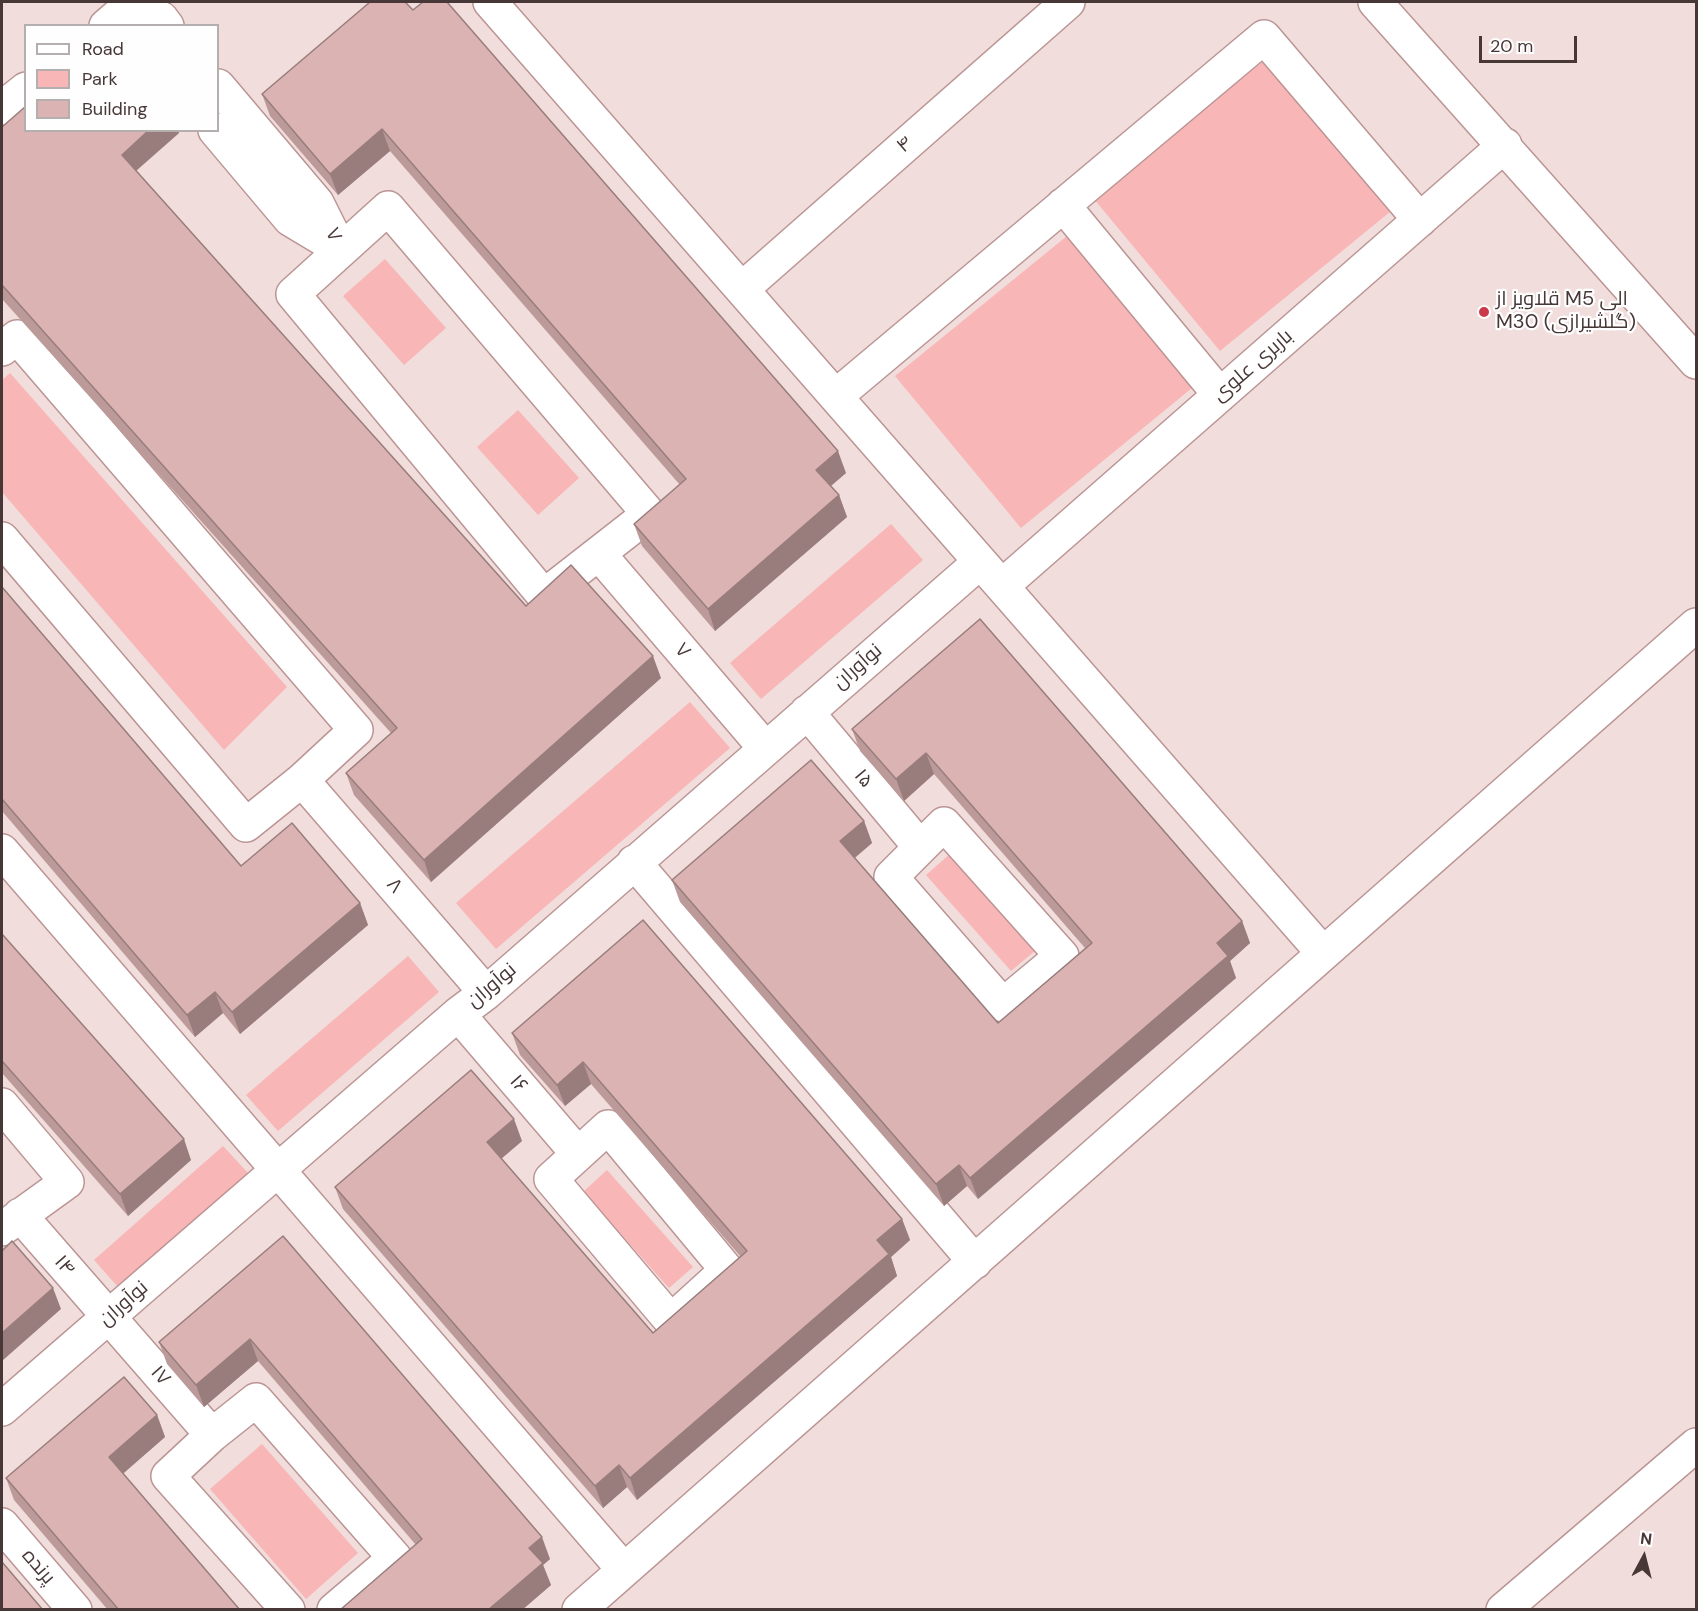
<!DOCTYPE html>
<html>
<head>
<meta charset="utf-8">
<style>
	body { margin:0 }
	#map { position:relative; width:1698px; height:1611px; overflow:hidden; background:#fdecec; font-family:"DM Sans",sans-serif }
	canvas { display:block }
	.frame { position:absolute; inset:0; border:3px solid #473737; pointer-events:none }
	.legend { position:absolute; left:24px; top:24px; width:195px; height:108px; box-sizing:border-box; background:#fefefe; border:2px solid #b5aeae; margin:0; padding:8px 10px; list-style:none; font-size:18px; color:#473737 }
	.legend li { display:flex; align-items:center; gap:12px; height:30px }
	.legend b { width:30px; border:2px solid #b5aeae }
	.north { position:absolute; left:1614px; top:1527px; width:60px; height:60px; -webkit-text-stroke:4px #fefefe; paint-order:stroke; rotate:7deg; font-size:16px; font-weight:700; line-height:24px; text-align:center; color:#473737 }
	.north::after { content:''; display:block; margin:auto; width:21px; height:27px; background:#473737; clip-path:polygon(50% 0,100% 100%,50% 72%,0 100%) }
	.scale { position:absolute; left:1479px; top:36px; width:98px; height:27px; box-sizing:border-box; border:3px solid #473737; border-top:0; padding-left:8px; font-size:18px; line-height:21px; white-space:nowrap; color:#473737; -webkit-text-stroke:4px #fefefe; paint-order:stroke }
</style>
</head>
<body>
<div id="map">
<canvas width="1698" height="1611"></canvas>
<div class="frame"></div>
<ul class="legend">
<li><b style="height:8px;background:#fff"></b>Road</li>
<li><b style="height:16px;background:#f9b6b6"></b>Park</li>
<li><b style="height:16px;background:#dbb3b3"></b>Building</li>
</ul>
<div class="north">N</div>
<div class="scale">20 m</div>
</div>
<script>
const context = document.querySelector('canvas').getContext('2d');
context.lineJoin = 'round';
function paint(path, color) {
  context.fillStyle = color;
  context.fill(path, 'evenodd');
}
function shape(rows) {
  const path = new Path2D();
  for (const r of rows) {
    path.moveTo(r[0], r[1]);
    for (let i = 2; i < r.length; i += 2) path.lineTo(r[i], r[i + 1]);
  }
  return path;
}
function stroke(path, color, width, dash) {
  context.strokeStyle = color;
  context.lineWidth = width;
  context.lineCap = dash ? 'butt' : 'round';
  context.setLineDash(dash || []);
  context.stroke(path);
}
function write(font, color, halo, rows, align = 'center') {
  context.font = font + ' "DM Sans",Cairo,sans-serif';
  context.lineWidth = 4.5;
  context.setLineDash([]);
  context.textBaseline = 'middle';
  context.strokeStyle = halo;
  context.fillStyle = color;
  for (const [text, x, y, turn = 0] of rows) {
    context.save();
    context.translate(x, y);
    context.rotate((+turn || 0) * Math.PI / 180);
    context.textAlign = isNaN(turn) ? turn : align;
    if (halo) context.strokeText(text, 0, 0);
    context.fillText(text, 0, 0);
    context.restore();
  }
}
const built = shape([
	[2,2,1696,2,1696,1609,2,1609],
	[26,26,218,26,218,130,26,130]
]);
const green = shape([
	[1266,59,1391,211,1220,351,1094,199],
	[1067,236,1192,388,1021,528,895,376],
	[385,259,446,328,404,365,343,296],
	[10,373,287,687,224,750,2,492,2,380],
	[518,410,579,478,538,515,477,447],
	[891,524,923,560,761,699,730,663],
	[690,702,730,748,496,949,456,903],
	[950,854,1036,950,1011,971,926,875],
	[408,956,439,992,278,1131,246,1095],
	[223,1146,249,1174,119,1288,94,1260],
	[607,1170,693,1267,669,1288,583,1192],
	[262,1444,358,1553,306,1599,210,1489]
]);
const minor = shape([
	[490,2,1323,953],
	[1375,2,1696,362],
	[129,7,161,18,167,26],
	[106,26,134,2],
	[218,86,317,203,340,249],
	[2,108,26,89],
	[215,130,290,219,340,249],
	[1063,205,1220,395],
	[388,208,649,514,544,596,293,294,388,208],
	[742,289,1068,2],
	[2,349,17,337,356,730,302,780,246,825,2,539],
	[836,396,1264,37,1420,220],
	[599,554,765,748],
	[1002,586,1505,145],
	[807,712,920,847],
	[302,780,486,993],
	[944,824,1062,956,1003,1005,891,877,944,824],
	[2,851,624,1570],
	[634,862,975,1262],
	[458,1014,578,1154],
	[2,1105,67,1182,2,1229],
	[608,1127,727,1270,671,1321,551,1179,608,1127],
	[20,1215,212,1435],
	[2,1409,458,1014,486,993,980,562],
	[2,1525,75,1610],
	[288,1610,168,1476,212,1435,256,1400,395,1558,334,1610],
	[579,1610,1696,625]
]);
const major = shape([
	[1503,1610,1696,1445]
]);
const wall = shape([
	[370,2,846,473,830,486,839,495,847,517,715,631,642,546,634,524,680,485,390,151,338,195,270,116,262,94],
	[2,127,26,130,178,130,179,133,136,171,526,606,661,678,431,882,354,795,346,773,391,733,2,299,2,300],
	[2,587,241,866,360,903,368,925,240,1034,223,1013,195,1037,2,811],
	[980,619,1242,921,1250,943,1230,961,1236,978,978,1199,967,1186,944,1206,680,902,672,880,864,821,872,843,855,858,998,1023,1085,948,934,774,904,801,860,751,852,729],
	[643,920,902,1219,910,1240,891,1257,897,1276,637,1500,627,1487,603,1508,343,1209,335,1187,522,1141,501,1159,653,1333,741,1257,591,1084,565,1106,520,1055,512,1033],
	[2,934,191,1160,128,1216,2,1073],
	[283,1236,550,1559,543,1565,551,1585,522,1610,340,1610,416,1545,258,1361,204,1407,167,1364,159,1342],
	[157,1415,165,1437,123,1473,240,1610,108,1610,14,1500,6,1478]
]);
const shadedWall = shape([
	[382,129,390,151,338,195,330,174],
	[149,130,178,130,179,133,130,176,122,155],
	[838,451,846,473,824,492,816,470],
	[839,495,847,517,715,631,708,609],
	[653,656,661,678,431,882,424,860],
	[926,753,934,774,904,801,896,779],
	[864,821,872,843,848,863,840,841],
	[360,903,368,925,240,1034,232,1012],
	[1242,921,1250,943,1230,961,1236,978,978,1199,970,1178,1217,943],
	[215,992,223,1013,195,1037,187,1015],
	[583,1062,591,1084,565,1106,557,1085],
	[514,1119,522,1141,495,1164,487,1142],
	[184,1139,191,1160,128,1216,120,1194],
	[959,1165,967,1186,944,1206,936,1184],
	[902,1219,910,1240,891,1257,897,1276,637,1500,630,1478,877,1240],
	[53,1288,61,1309,2,1361,2,1333],
	[250,1339,258,1361,204,1407,196,1385],
	[157,1415,165,1437,117,1479,109,1457],
	[619,1465,627,1487,603,1508,595,1486],
	[542,1537,550,1559,543,1565,551,1585,522,1610,488,1610,529,1548]
]);
const building = shape([
	[370,2,405,2,413,10,423,2,447,2,838,451,816,470,839,495,708,609,634,524,686,479,382,129,330,174,262,94,370,2],
	[26,106,26,130,149,130,122,155,526,606,571,565,653,656,424,860,346,773,397,728,2,285,2,127,26,106],
	[2,587,241,866,292,823,360,903,232,1012,215,992,187,1015,2,799,2,587],
	[980,619,1242,921,1217,943,1228,956,970,1178,959,1165,936,1184,672,880,811,760,864,821,840,841,998,1023,1092,943,926,753,896,779,852,729,980,619],
	[643,920,902,1219,877,1240,889,1254,630,1478,619,1465,595,1486,335,1187,471,1070,514,1119,487,1142,653,1333,747,1251,583,1062,557,1085,512,1033,643,920],
	[2,934,184,1139,120,1194,2,1061,2,934],
	[283,1236,542,1537,529,1548,543,1563,488,1610,340,1610,422,1539,250,1339,196,1385,159,1342,283,1236],
	[12,1241,53,1288,2,1333,2,1251,12,1241],
	[124,1377,157,1415,109,1457,240,1610,119,1610,6,1478,124,1377],
	[2,1562,43,1610,2,1610,2,1562]
]);
const markers = [
	[1484,312,6,"#ca3a4b"]
];
const streetNames = [
	["۴",905,145,-41],
	["۷",333,235,64],
	["باربری علوی",1253,366,-41],
	["۷",682,651,49],
	["نوآوران",858,667,-41],
	["۱۵",863,779,50],
	["۸",394,886,49],
	["نوآوران",492,986,-40],
	["۱۶",518,1084,49],
	["۱۴",64,1266,49],
	["نوآوران",124,1304,-41],
	["۱۷",160,1376,49],
	["پرنده",38,1567,49]
];
const poiNames = [
	["قلاویز از M5 الی",1496,300],
	["M30 (گلشیرازی)",1496,323]
];
paint(built, '#f1dddc');
paint(green, '#f9b6b6');
stroke(minor, '#bb9494', 36);
stroke(major, '#bb9494', 36);
stroke(minor, '#fff', 33);
stroke(major, '#fff', 33);
paint(wall, '#bc9a9a');
paint(shadedWall, '#997d7d');
paint(building, '#dbb3b3');
stroke(building, '#997d7d', 1.5);
for (const [x, y, r, color] of markers) {
  const dot = new Path2D();
  dot.arc(x, y, r, 0, 2 * Math.PI);
  context.fillStyle = color;
  context.fill(dot);
  stroke(dot, '#fefefe', 2);
}
write('20px', '#473737', '#fefefe', streetNames);
write('20px', '#473737', '#fefefe', poiNames, 'left');
</script>
</body>
</html>
